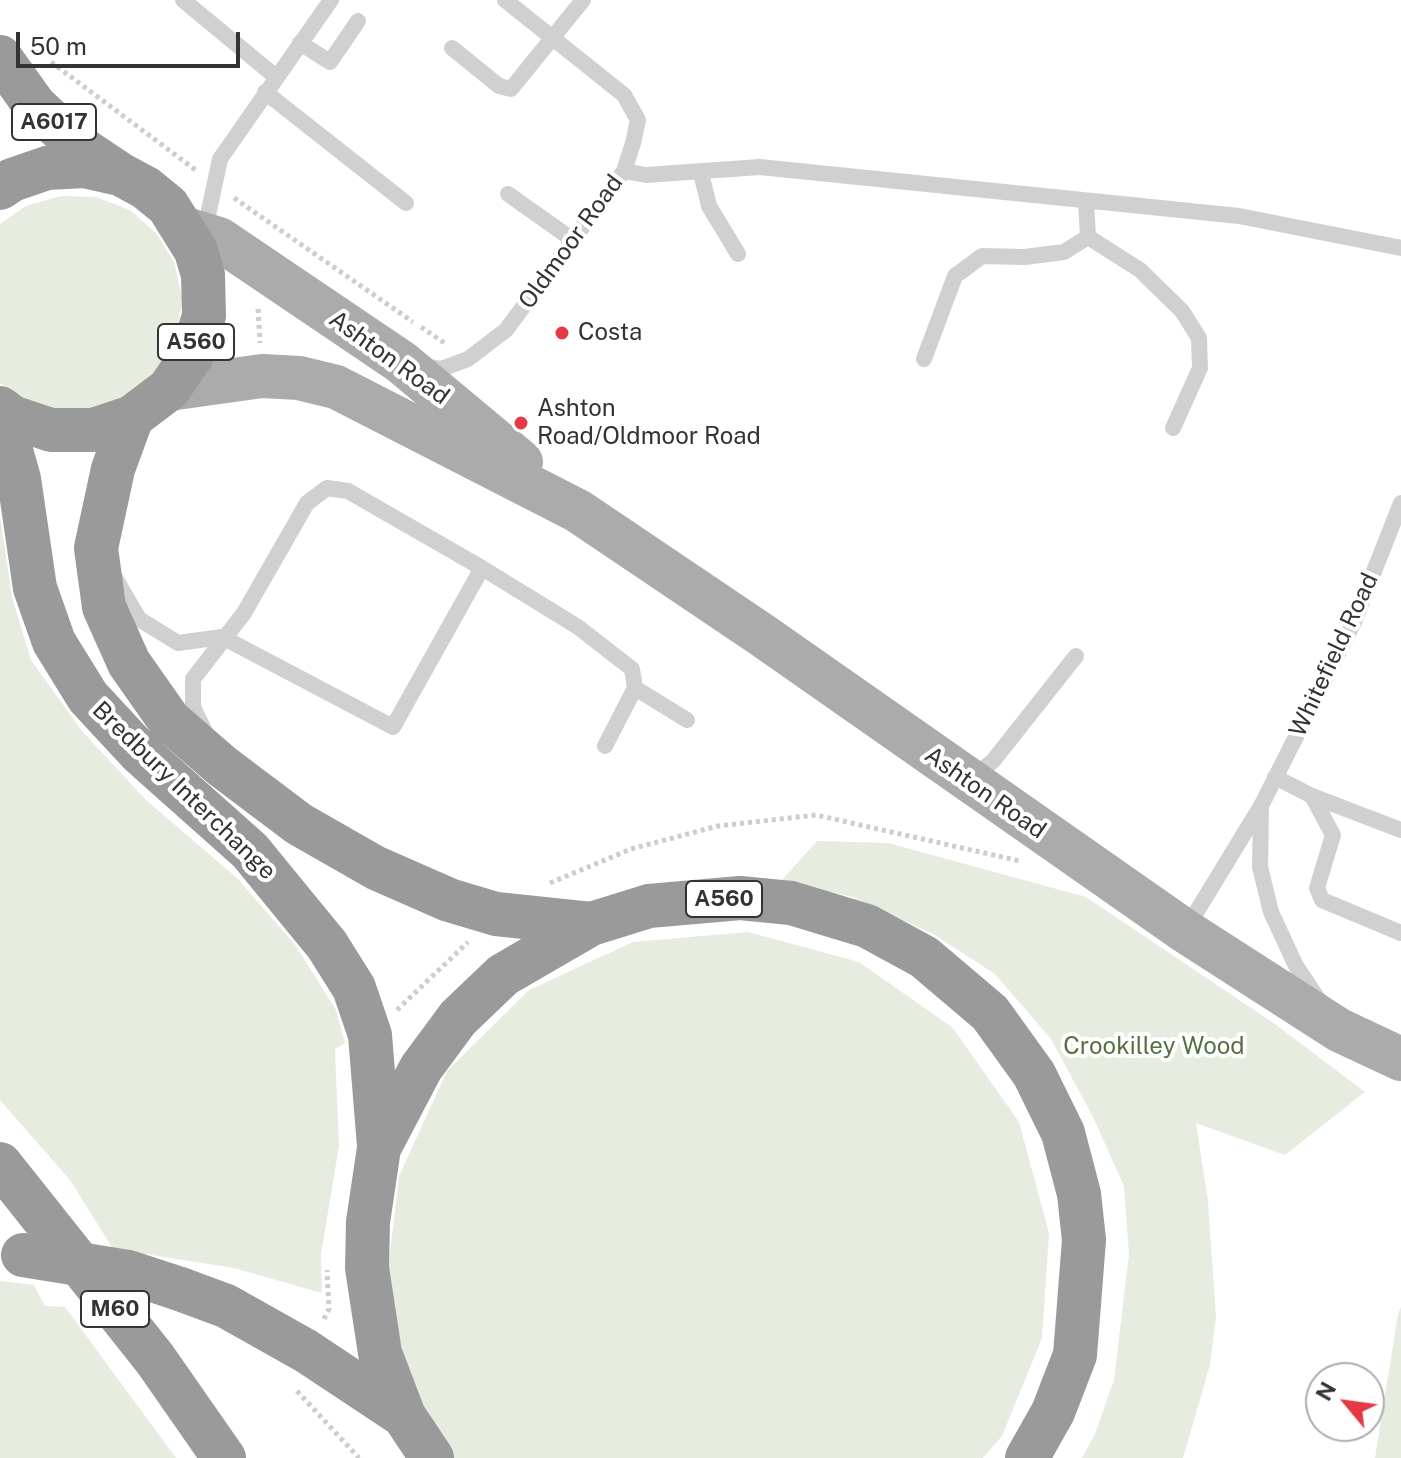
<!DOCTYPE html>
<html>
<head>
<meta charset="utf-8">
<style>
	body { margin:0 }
	#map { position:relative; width:1401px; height:1458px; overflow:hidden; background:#fff; font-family:"Public Sans",sans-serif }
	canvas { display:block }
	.north { position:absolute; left:1305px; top:1362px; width:80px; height:80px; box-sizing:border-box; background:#fff; border:2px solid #adadad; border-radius:50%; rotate:299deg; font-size:22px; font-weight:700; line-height:32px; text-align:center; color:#333 }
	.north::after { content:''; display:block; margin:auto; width:28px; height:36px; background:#e63946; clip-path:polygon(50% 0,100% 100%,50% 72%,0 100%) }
	.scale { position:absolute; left:16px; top:32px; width:224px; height:36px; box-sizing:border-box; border:4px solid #333; border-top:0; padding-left:10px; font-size:24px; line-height:28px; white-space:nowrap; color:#333; -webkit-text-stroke:6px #fff; paint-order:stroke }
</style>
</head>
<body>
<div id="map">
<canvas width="1401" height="1458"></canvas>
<div class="north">N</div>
<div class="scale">50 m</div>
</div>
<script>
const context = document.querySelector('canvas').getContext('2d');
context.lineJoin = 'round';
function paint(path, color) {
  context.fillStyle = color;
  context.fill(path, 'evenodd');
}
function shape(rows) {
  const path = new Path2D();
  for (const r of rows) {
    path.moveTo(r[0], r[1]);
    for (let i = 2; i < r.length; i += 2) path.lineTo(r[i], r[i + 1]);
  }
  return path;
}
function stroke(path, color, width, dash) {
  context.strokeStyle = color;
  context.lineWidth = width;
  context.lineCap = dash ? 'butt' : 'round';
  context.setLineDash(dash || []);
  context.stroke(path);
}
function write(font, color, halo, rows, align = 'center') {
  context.font = font + ' "Public Sans",sans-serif';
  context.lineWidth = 8;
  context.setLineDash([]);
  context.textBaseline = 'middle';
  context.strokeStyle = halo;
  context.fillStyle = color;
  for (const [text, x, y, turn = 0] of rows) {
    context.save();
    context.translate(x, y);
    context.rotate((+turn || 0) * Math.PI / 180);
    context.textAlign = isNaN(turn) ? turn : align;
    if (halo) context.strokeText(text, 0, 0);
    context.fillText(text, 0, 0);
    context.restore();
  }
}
const green = shape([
	[61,196,96,197,130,210,157,234,175,264,182,299,177,335,162,367,136,392,105,408,69,412,34,405,0,383,0,224,26,206],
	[0,516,12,597,31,660,82,731,146,800,237,878,296,946,336,1010,345,1043,335,1049,339,1146,321,1254,322,1293,234,1268,113,1249,70,1180,0,1100],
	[817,841,888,843,1086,897,1275,1024,1365,1092,1285,1155,1196,1123,1208,1201,1216,1317,1210,1365,1183,1458,1082,1458,1095,1434,1114,1380,1129,1254,1124,1186,1093,1117,1051,1039,995,974,933,934,853,897,781,881],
	[748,932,859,962,953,1028,1019,1122,1049,1233,1042,1338,1002,1436,983,1458,452,1458,409,1383,387,1280,399,1176,447,1071,529,990,633,942],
	[0,1281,34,1285,45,1306,65,1307,176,1458,0,1458],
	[1401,1307,1401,1458,1375,1458,1398,1314]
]);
const path = shape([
	[51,62,197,171],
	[234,198,413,322],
	[258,309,260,343],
	[421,327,446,344],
	[550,883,631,849,718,826,816,815,1020,861],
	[397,1010,468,942],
	[324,1319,329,1309,327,1270],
	[297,1391,359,1458]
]);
const lane = shape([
	[183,0,276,77],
	[300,43,330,62,358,21],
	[452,48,499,86,511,89,583,0],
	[265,92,406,203],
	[624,171,646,175,760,167,1239,216,1401,248],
	[701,173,709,206,738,254],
	[508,194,573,240],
	[1086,201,1088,237,1140,270,1182,311,1199,338,1200,368,1173,428],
	[204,234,220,159,331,0],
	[924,359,955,276,982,256,1025,257,1064,252,1088,237],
	[423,366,441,369,468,359,506,330,624,171,633,143,638,120,624,95,505,0],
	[114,576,139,619,178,643,222,637,393,727,482,568],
	[635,688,687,720],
	[205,732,193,707,193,679,244,613,307,503,327,488,348,491,482,568,578,627,632,669,635,688,605,746],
	[1275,777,1312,796,1333,835,1317,888,1322,900,1401,933],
	[972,778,993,761,1076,656],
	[1312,796,1401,830],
	[1261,807,1260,867,1271,912,1296,966,1320,1002],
	[1186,929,1261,806,1354,622,1401,503]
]);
const primary = shape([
	[186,229,219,239,401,362,521,462],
	[169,389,262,376,299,378,336,387,578,511,762,635,1185,931,1339,1030,1401,1059]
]);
const highway = shape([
	[0,57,35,106,81,148,117,172],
	[0,188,12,180,47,168,84,166,120,174,146,188,168,206,196,251,203,275,204,316,192,355,169,389,132,417,93,430,51,430,12,417,0,408],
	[132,417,113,469,96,548,104,607,129,663,169,720,222,766,299,824,376,868,449,900,496,914,591,924],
	[0,424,6,433,19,479,35,588,54,642,88,697,140,753,250,851,327,945,354,988,370,1035,379,1146],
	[0,1164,155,1359,224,1458],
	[180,1289,226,1306,306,1351,404,1416],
	[432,1458,404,1416,380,1353,367,1268,368,1222,379,1148,421,1068,458,1018,503,975,591,924,649,906,740,898,791,903,867,926,924,957,990,1013,1034,1074,1063,1133,1079,1194,1084,1240,1075,1355,1053,1412,1027,1458]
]);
const highwayBridge = shape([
	[23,1255,128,1272,180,1289]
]);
const markers = [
	[562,333,8,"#e63946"],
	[521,423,8,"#e63946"]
];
const shields = [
	[54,122,84],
	[196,342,76],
	[724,899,76],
	[115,1309,68]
];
const shieldNames = [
	["A6017",54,122],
	["A560",196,342],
	["A560",724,899],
	["M60",115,1309]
];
const streetNames = [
	["Oldmoor Road",571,242,-54],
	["Ashton Road",389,358,36],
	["Whitefield Road",1334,655,-65],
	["Bredbury Interchange",184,791,44],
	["Ashton Road",985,793,35]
];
const poiNames = [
	["Costa",578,333],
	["Ashton",537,409],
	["Road/Oldmoor Road",537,437]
];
const parkNames = [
	["Crookilley Wood",1154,1047]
];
paint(green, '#e6ecdf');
stroke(path, '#cdcdcd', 5, [4, 4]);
stroke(lane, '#d0d0d0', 16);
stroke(primary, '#ababab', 44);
stroke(highway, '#9a9a9a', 44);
stroke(highwayBridge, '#9a9a9a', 44);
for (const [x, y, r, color] of markers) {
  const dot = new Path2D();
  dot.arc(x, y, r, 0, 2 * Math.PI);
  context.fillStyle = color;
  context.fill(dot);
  stroke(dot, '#fff', 3);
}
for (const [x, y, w] of shields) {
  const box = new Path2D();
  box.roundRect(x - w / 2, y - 18, w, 36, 6);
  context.fillStyle = '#fff';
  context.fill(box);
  stroke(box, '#333', 2);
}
write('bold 22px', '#333', null, shieldNames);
write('24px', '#333', '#fff', streetNames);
write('24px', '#333', '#fff', poiNames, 'left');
write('24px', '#56703f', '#fff', parkNames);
</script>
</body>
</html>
